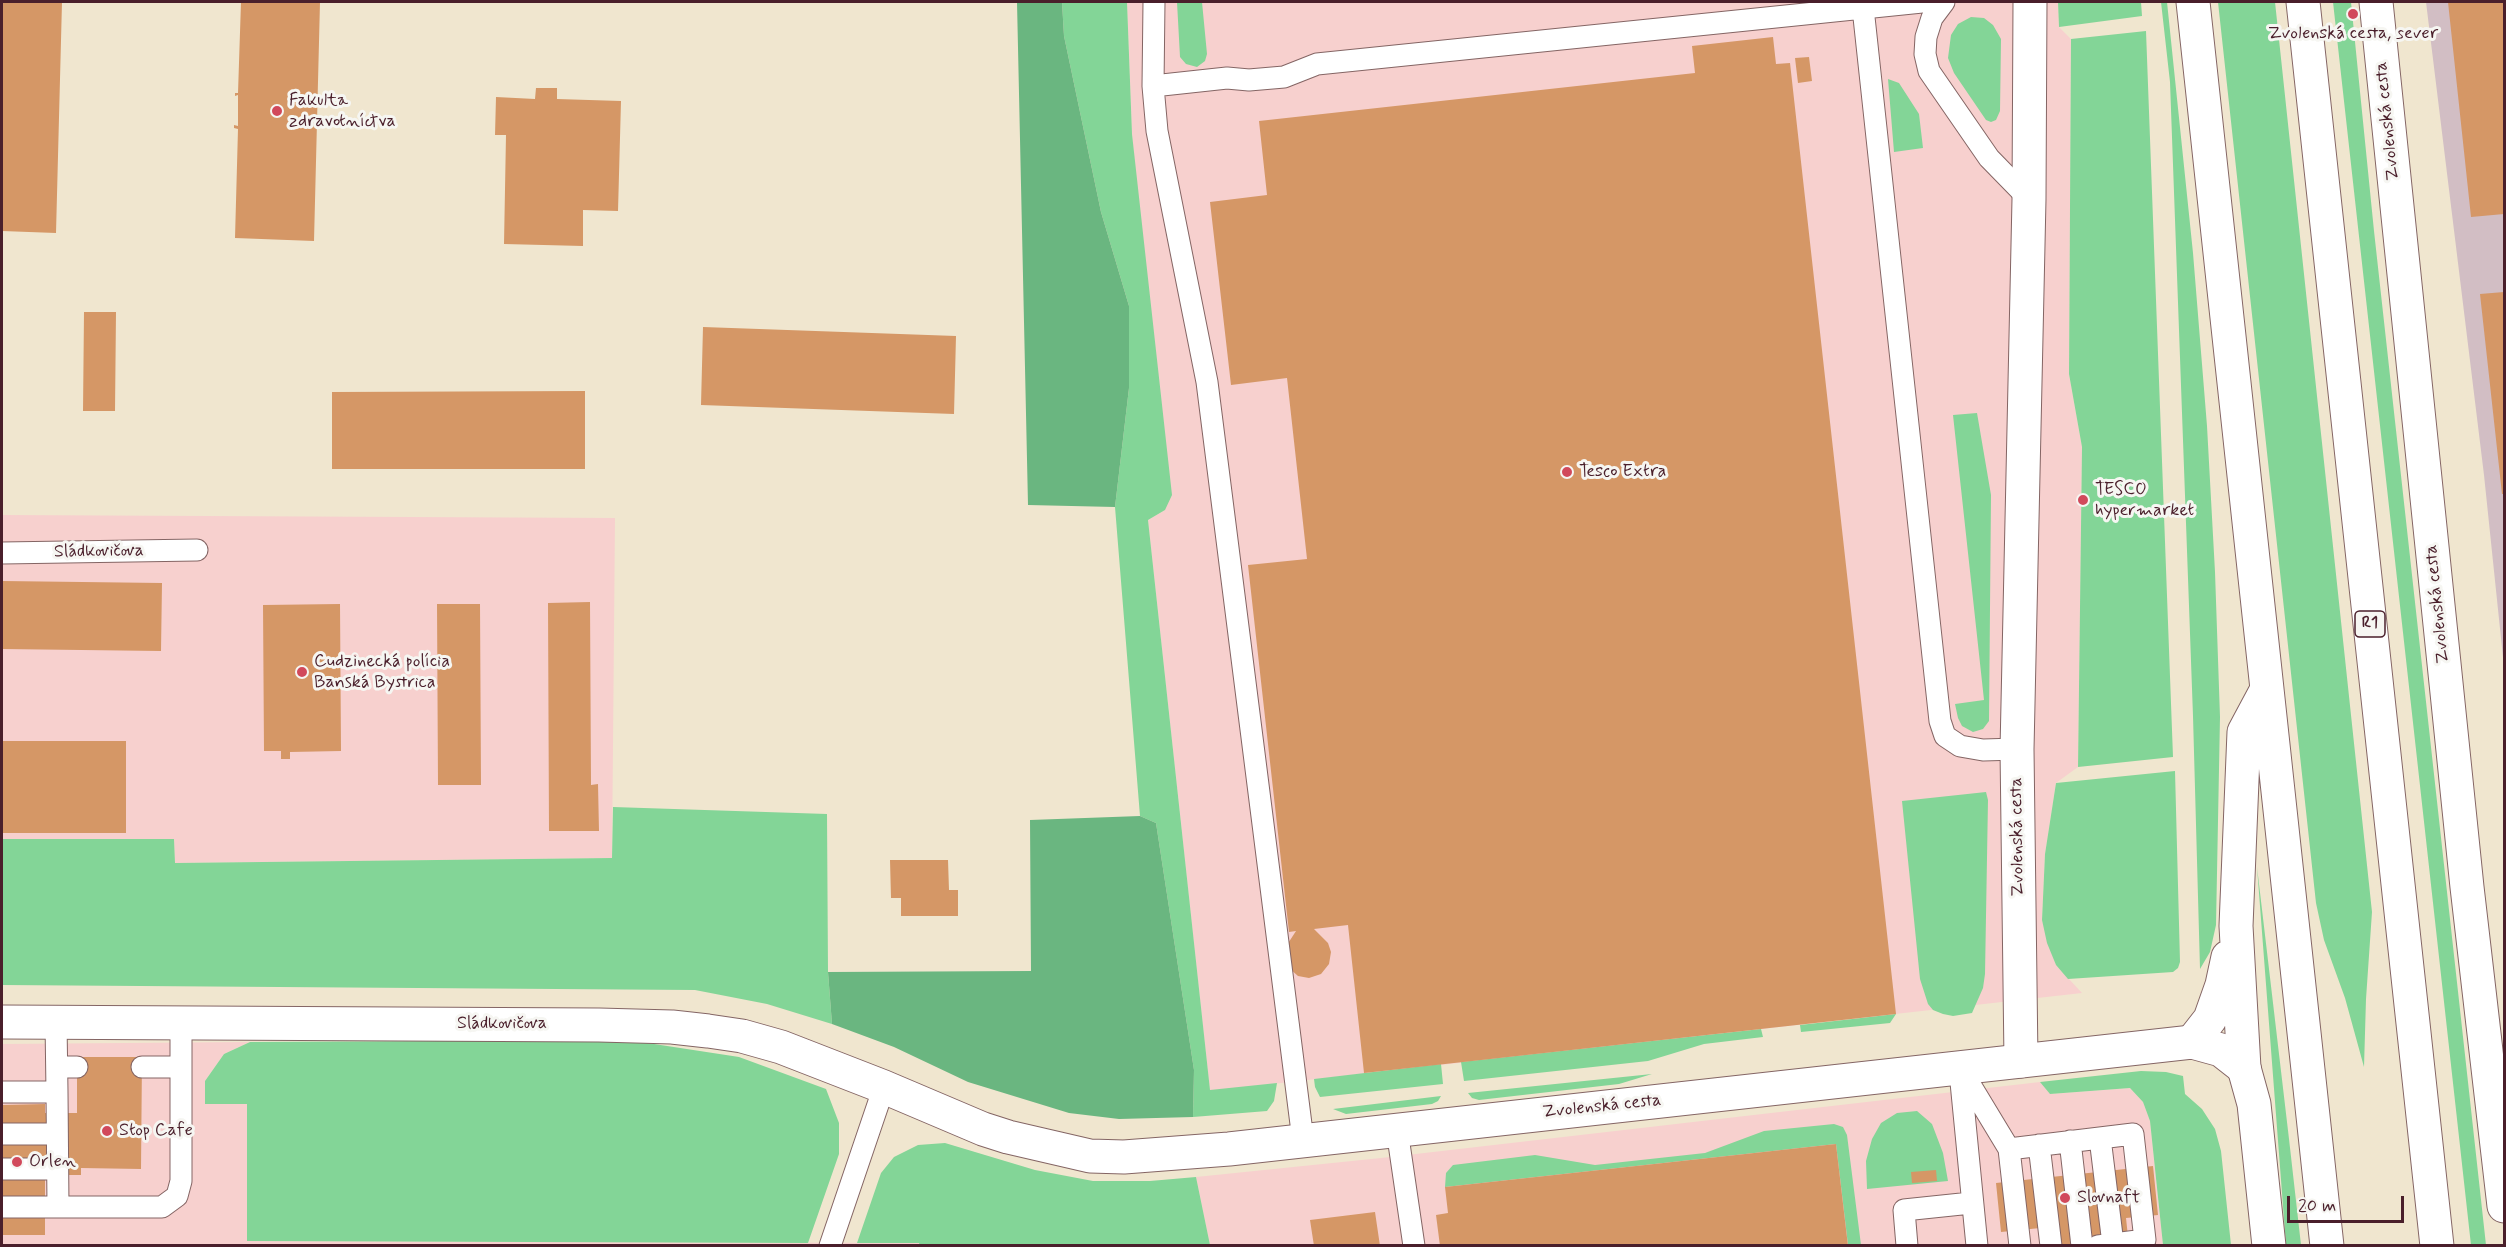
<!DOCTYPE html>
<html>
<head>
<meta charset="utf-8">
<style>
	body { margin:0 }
	#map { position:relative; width:2506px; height:1247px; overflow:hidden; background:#f0e6cf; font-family:Mynerve,sans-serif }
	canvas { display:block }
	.frame { position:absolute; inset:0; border:3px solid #4a1f2b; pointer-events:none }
	.scale { position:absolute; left:2287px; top:1196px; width:117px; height:27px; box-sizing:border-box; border:3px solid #4a1f2b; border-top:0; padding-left:8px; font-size:18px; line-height:21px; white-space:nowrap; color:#4a1f2b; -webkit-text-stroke:4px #f6f6f2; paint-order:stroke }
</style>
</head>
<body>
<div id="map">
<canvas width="2506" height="1247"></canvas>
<div class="frame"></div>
<div class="scale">20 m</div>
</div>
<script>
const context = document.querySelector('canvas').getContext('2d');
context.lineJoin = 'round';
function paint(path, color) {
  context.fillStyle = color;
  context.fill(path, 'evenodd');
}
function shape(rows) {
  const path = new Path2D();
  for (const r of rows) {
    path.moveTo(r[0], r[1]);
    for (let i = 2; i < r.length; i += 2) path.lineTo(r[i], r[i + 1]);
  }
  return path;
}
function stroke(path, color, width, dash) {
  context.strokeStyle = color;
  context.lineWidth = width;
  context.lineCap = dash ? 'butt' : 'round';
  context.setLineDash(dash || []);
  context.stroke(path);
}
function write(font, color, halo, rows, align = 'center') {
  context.font = font + ' Mynerve,sans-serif';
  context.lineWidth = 6;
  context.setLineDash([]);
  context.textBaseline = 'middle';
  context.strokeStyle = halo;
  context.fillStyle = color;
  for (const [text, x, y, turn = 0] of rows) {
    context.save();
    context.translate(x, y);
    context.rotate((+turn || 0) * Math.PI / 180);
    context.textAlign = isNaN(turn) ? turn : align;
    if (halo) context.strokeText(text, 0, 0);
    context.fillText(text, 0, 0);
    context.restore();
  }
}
const built = shape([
	[1127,2,2058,2,2059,27,2071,39,2069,374,2082,447,2078,767,2056,783,2045,854,2042,920,2056,965,2082,993,1210,1091,1148,520,1165,510,1132,134],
	[2,515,615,518,612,858,175,863,174,839,2,839],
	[250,1042,224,1054,205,1081,205,1104,247,1104,248,1241,919,1243,920,1245,2,1245,2,1044],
	[2040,1082,2051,1094,2130,1088,2143,1102,2150,1121,2163,1245,1210,1245,1196,1177,1381,1158]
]);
const industrial = shape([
	[2426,2,2504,2,2504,667,2484,475]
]);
const green = shape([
	[1062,2,1127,2,1132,134,1172,495,1165,510,1148,520,1210,1090,1277,1083,1274,1101,1267,1111,1193,1117,1194,1070,1156,823,1140,816,1115,507,1129,388,1129,306,1101,212,1064,36],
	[1177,2,1202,2,1207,54,1205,61,1197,67,1186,64,1180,57],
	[2058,2,2141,2,2142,16,2059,27],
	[2161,2,2167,2,2193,253,2207,426,2215,572,2220,717,2216,925,2210,952,2200,969,2193,716,2170,82],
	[2218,2,2275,2,2372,912,2366,999,2364,1067,2345,998,2324,940,2316,903],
	[2333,2,2351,2,2374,231,2486,1245,2471,1245],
	[1971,17,1984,18,1993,25,2001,39,2000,111,1996,120,1991,122,1986,120,1954,73,1948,58,1951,35,1958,24],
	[2146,31,2173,757,2078,767,2082,447,2069,374,2071,39],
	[1888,79,1899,83,1919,114,1923,148,1894,152],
	[1977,413,1991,495,1989,721,1983,729,1973,732,1962,726,1958,718,1955,704,1984,700,1953,415],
	[2175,771,2180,962,2178,968,2173,972,2068,979,2056,965,2047,943,2042,920,2045,854,2056,783],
	[1986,792,1988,800,1985,974,1983,988,1972,1013,1953,1016,1943,1014,1933,1010,1928,1004,1920,979,1902,801],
	[613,807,827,814,828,972,832,1024,767,1004,695,990,2,985,2,839,174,839,175,863,612,858],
	[2257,867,2289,1139,2301,1245,2286,1245],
	[1896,1014,1890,1023,1801,1032,1800,1025],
	[1761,1029,1763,1037,1704,1044,1648,1061,1464,1081,1461,1062],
	[628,1040,739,1057,826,1089,839,1123,839,1154,808,1243,247,1241,247,1104,205,1104,205,1081,224,1054,250,1042],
	[1441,1064,1443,1084,1320,1097,1315,1087,1314,1079],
	[2141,1071,2166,1072,2183,1076,2185,1094,2202,1109,2215,1129,2221,1151,2231,1245,2163,1245,2150,1121,2143,1102,2130,1088,2050,1094,2040,1082],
	[1652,1074,1619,1084,1479,1100,1472,1098,1468,1093],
	[1441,1096,1438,1101,1432,1104,1346,1114,1333,1109],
	[1917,1111,1932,1124,1943,1153,1948,1181,1867,1189,1866,1161,1872,1139,1881,1123,1897,1113],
	[1834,1124,1843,1127,1847,1135,1861,1245,1848,1245,1836,1144,1445,1187,1446,1173,1453,1165,1535,1155,1595,1165,1705,1153,1764,1131],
	[945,1143,1035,1170,1093,1181,1150,1181,1196,1177,1210,1245,920,1246,919,1243,857,1243,881,1173,894,1157,918,1145]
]);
const forest = shape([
	[1017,2,1062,2,1064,36,1101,212,1129,306,1129,388,1115,507,1028,505],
	[1140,816,1156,823,1194,1070,1193,1117,1119,1119,1069,1113,968,1082,894,1047,832,1024,828,972,1031,971,1030,820]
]);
const building = shape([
	[2,2,62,2,56,233,2,231],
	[241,2,320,2,314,241,235,238,238,129,234,128,234,125,238,126,238,95,235,96,235,93,238,93],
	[2448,2,2504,2,2504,214,2471,217],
	[1773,37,1776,64,1790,63,1896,1014,1364,1073,1348,925,1314,929,1328,943,1331,952,1329,964,1321,974,1309,978,1298,976,1289,968,1285,948,1296,931,1289,932,1248,565,1307,559,1287,378,1231,385,1210,202,1267,195,1259,121,1695,73,1692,46],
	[1809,57,1812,81,1798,83,1795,58],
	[536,88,557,88,557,99,621,101,618,211,583,210,583,246,504,244,506,135,495,135,496,97,535,99],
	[2504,292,2504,494,2502,494,2480,294],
	[84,312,116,312,115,411,83,411],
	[703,327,956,336,954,414,701,405],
	[585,391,585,469,332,469,332,392],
	[2,581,162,583,161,651,2,649],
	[590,602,591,785,598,784,599,831,549,831,548,603],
	[340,604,341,751,290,752,290,759,281,759,281,751,264,751,263,605],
	[437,604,480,604,481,785,438,785],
	[2,741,126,741,126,833,2,833],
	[890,860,948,860,949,890,958,890,958,916,901,916,901,898,891,898],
	[77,1057,142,1057,141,1169,81,1168,81,1175,45,1175,45,1235,2,1235,2,1105,45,1104,45,1113,77,1113],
	[1836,1144,1848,1246,1440,1246,1436,1215,1448,1213,1445,1187],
	[2153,1166,2158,1215,2126,1218,2129,1246,2052,1246,2050,1227,2001,1232,1996,1183],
	[1936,1170,1937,1181,1912,1183,1911,1172],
	[1375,1212,1380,1246,1314,1246,1310,1220]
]);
const lane = shape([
	[1154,2,1153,86,1157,131,1207,382,1303,1140],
	[1944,2,1932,18,1926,37,1925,54,1929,71,1989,158,2029,199],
	[1863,8,1940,721,1945,736,1960,746,1983,750,2017,749],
	[1153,86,1227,78,1249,80,1284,77,1317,64,1922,2],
	[2,553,197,550],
	[57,1067,77,1067],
	[142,1067,181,1067],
	[1960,1068,2009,1149,2020,1246],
	[1960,1072,1977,1246],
	[2,1092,57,1092,56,1022],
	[57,1092,58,1207],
	[1397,1130,1414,1246],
	[2,1134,57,1134],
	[2100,1138,2113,1244],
	[2070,1141,2082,1246],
	[2039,1145,2051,1246],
	[2009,1149,2133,1134,2145,1240,2098,1246],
	[2,1169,57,1169],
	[2,1207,162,1207,177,1196,181,1181,181,1023],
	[830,1246,884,1087],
	[1907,1246,1904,1210,1971,1203]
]);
const street = shape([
	[2021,1061,2017,749,2029,199,2030,2],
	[2244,1068,2254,1104,2269,1246]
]);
const secondary = shape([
	[2376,2,2467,887,2504,1206],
	[2,1022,599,1025,672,1027,708,1031,742,1036,781,1047,884,1087,983,1129,1008,1137,1090,1156,1124,1157,1229,1149,2192,1042,2221,1050,2244,1068]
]);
const highway = shape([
	[2193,2,2327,1246],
	[2303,2,2437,1246],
	[2192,1042,2210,1019,2222,985,2228,957],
	[2244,1068,2236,926,2244,732,2267,689]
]);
const markers = [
	[2353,14,6,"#d1495b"],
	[277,111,6,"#d1495b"],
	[1567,472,6,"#d1495b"],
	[2083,500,6,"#d1495b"],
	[302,672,6,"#d1495b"],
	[107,1131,6,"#d1495b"],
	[17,1162,6,"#d1495b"],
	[2065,1198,6,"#d1495b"]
];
const shields = [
	[2370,624,30]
];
const shieldNames = [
	["R1",2370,624]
];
const poiNames = [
	["Zvolenská cesta, sever",2353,34,"center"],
	["Fakulta",289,101],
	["zdravotníctva",289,122],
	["Tesco Extra",1579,472],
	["TESCO",2095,490],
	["hypermarket",2095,511],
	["Cudzinecká polícia",314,662],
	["Banská Bystrica",314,683],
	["Stop Cafe",119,1131],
	["Orlen",29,1162],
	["Slovnaft",2077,1198]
];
const streetNames = [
	["Zvolenská cesta",2388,121,-96],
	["Sládkovičova",99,552,-1],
	["Zvolenská cesta",2438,604,-96],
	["Zvolenská cesta",2018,837,-91],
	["Sládkovičova",502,1024],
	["Zvolenská cesta",1602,1107,-6]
];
paint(built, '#f7d0ce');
paint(industrial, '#d2bec4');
paint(green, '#83d597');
paint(forest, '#6ab680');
paint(building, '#d59766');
stroke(lane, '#846564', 23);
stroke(street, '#846564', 35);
stroke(secondary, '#846564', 35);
stroke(highway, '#846564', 35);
stroke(lane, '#fff', 21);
stroke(street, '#fff', 33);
stroke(secondary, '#fff', 33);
stroke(highway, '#fff', 33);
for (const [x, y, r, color] of markers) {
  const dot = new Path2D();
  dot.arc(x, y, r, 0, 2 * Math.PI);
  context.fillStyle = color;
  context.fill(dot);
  stroke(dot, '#f6f6f2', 2);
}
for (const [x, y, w] of shields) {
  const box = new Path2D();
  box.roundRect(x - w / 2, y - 13, w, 26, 4.5);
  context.fillStyle = '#f6f6f2';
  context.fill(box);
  stroke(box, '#4a1f2b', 1.5);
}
write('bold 16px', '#4a1f2b', null, shieldNames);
write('18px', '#4a1f2b', '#f6f6f2', poiNames, 'left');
write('18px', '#4a1f2b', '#f6f6f2', streetNames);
</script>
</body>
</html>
